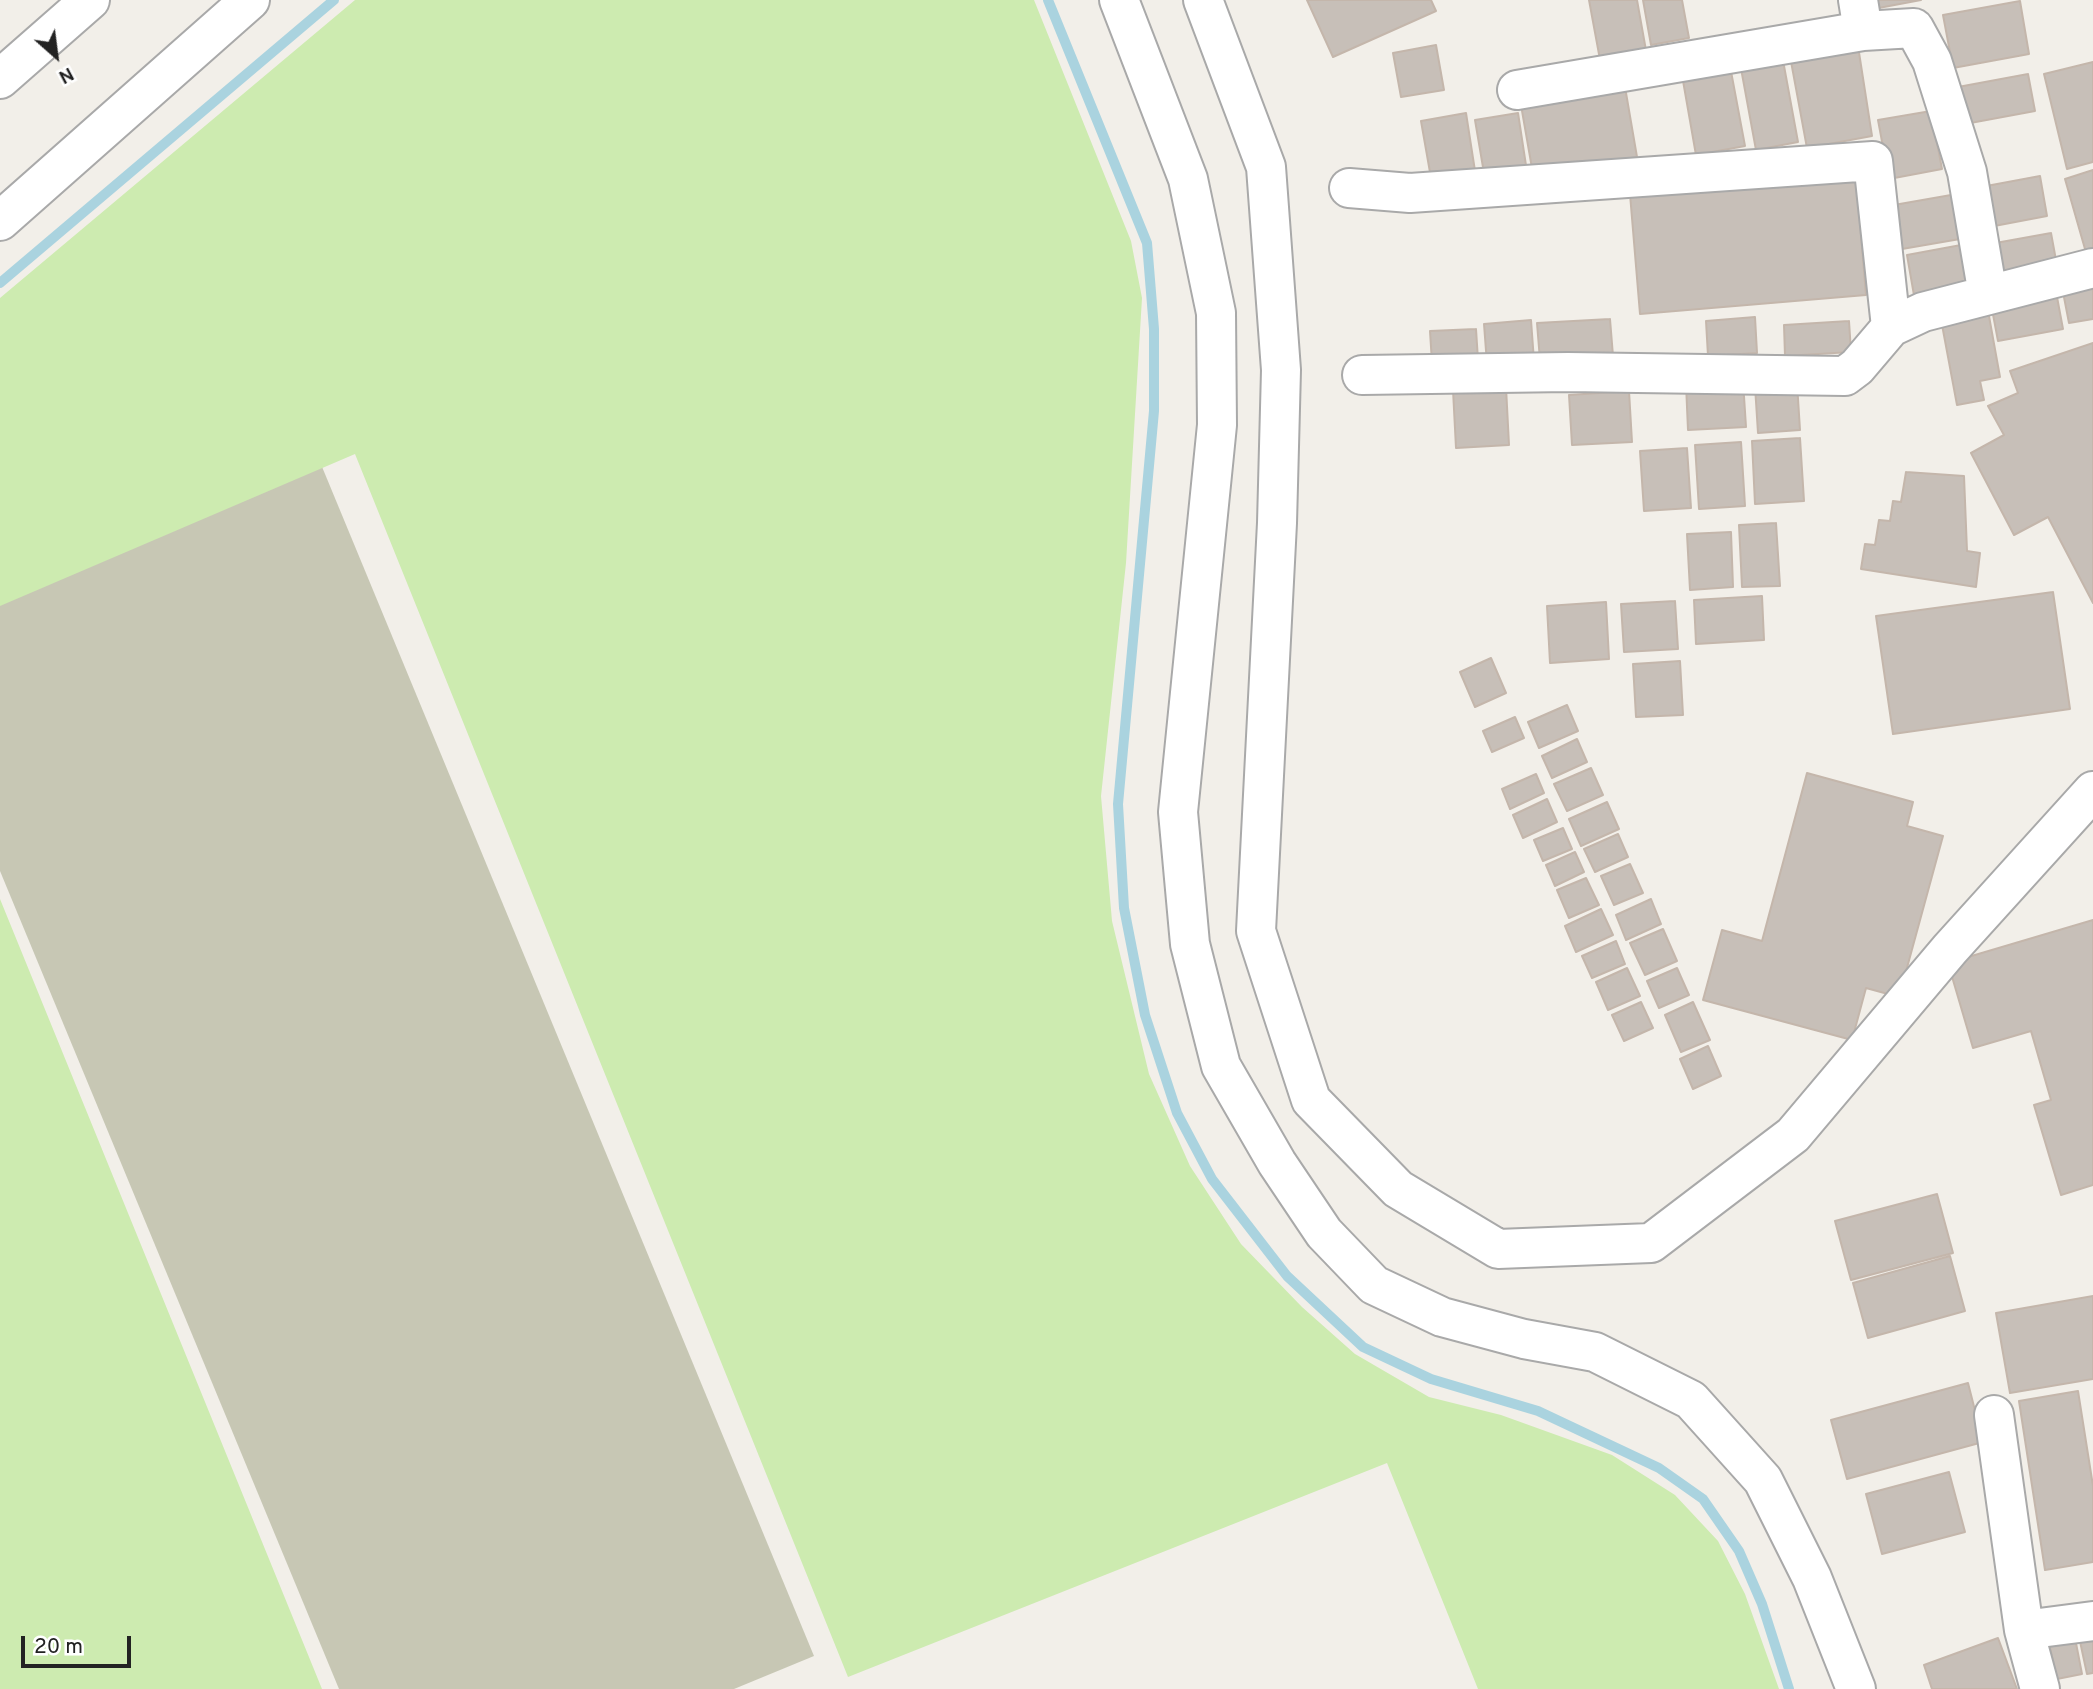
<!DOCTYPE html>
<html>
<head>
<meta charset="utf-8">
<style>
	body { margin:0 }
	#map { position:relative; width:2093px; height:1689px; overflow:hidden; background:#f2efe9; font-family:Overpass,sans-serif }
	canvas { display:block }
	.north { position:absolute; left:21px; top:21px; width:70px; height:70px; -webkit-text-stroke:5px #fff; paint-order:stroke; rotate:152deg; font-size:19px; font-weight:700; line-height:28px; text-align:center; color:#222 }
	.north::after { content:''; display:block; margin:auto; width:24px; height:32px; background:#222; clip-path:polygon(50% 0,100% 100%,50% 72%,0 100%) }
	.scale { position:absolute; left:21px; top:1636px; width:110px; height:32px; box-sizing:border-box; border:4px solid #222; border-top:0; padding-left:9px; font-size:21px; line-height:24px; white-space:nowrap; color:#222; -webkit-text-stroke:5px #fff; paint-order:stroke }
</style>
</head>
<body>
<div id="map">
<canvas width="2093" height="1689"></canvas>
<div class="north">N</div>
<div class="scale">20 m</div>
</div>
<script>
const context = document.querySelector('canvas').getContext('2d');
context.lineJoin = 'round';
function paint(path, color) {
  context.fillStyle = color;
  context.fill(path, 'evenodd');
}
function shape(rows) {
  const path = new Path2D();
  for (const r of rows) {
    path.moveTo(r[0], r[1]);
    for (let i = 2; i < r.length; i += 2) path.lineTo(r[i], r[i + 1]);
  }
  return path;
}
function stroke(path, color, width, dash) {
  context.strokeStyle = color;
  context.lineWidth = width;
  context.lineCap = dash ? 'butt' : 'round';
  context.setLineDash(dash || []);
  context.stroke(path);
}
const construction = shape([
	[313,445,814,1656,734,1689,339,1689,0,871,0,575]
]);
const grass = shape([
	[355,0,1034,0,1131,241,1142,298,1126,563,1101,796,1112,921,1149,1074,1190,1166,1241,1244,1302,1307,1355,1354,1429,1397,1501,1415,1612,1455,1675,1495,1718,1541,1745,1594,1779,1689,1478,1689,1387,1463,848,1677,355,454,0,606,0,298],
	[0,899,322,1689,0,1689]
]);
const stream = shape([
	[1048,0,1147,243,1154,329,1154,411,1118,804,1124,908,1145,1015,1177,1113,1212,1179,1287,1276,1363,1347,1431,1379,1538,1411,1659,1468,1703,1499,1739,1551,1762,1604,1789,1689],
	[0,283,334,0]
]);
const building = shape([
	[1307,0,1431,0,1436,11,1333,57,1307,0],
	[1589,0,1637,0,1647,56,1601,65,1589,0],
	[1643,0,1682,0,1689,38,1651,45,1643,0],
	[1867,0,1921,0,1868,10,1867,0],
	[2020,1,2029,54,1953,68,1943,15,2020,1],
	[1436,45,1444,90,1401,97,1393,53,1436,45],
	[1858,46,1872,136,1807,148,1790,56,1858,46],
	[1782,55,1798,142,1756,150,1740,63,1782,55],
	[2093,62,2093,162,2067,169,2044,74,2093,62],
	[1730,66,1745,146,1696,155,1682,75,1730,66],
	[2028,74,2035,111,1965,124,1958,87,2028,74],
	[1625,87,1637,157,1533,174,1521,105,1625,87],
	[1931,111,1942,169,1889,179,1878,120,1931,111],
	[1466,113,1475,171,1431,178,1421,121,1466,113],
	[1518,113,1527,172,1485,179,1475,120,1518,113],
	[2093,170,2093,254,2087,256,2065,179,2093,170],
	[1856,175,1866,295,1640,314,1630,194,1856,175],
	[2040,176,2047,216,1989,227,1981,187,2040,176],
	[1951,195,1960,239,1902,249,1894,205,1951,195],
	[2051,233,2058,271,1997,283,1990,244,2051,233],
	[1961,245,1969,291,1915,301,1907,255,1961,245],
	[2093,286,2093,319,2069,323,2063,292,2093,286],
	[2057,297,2063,329,1998,341,1992,309,2057,297],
	[1987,305,2000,377,1980,381,1984,400,1957,405,1940,314,1987,305],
	[1755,317,1757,353,1708,356,1706,321,1755,317],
	[1610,319,1613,356,1540,360,1537,323,1610,319],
	[1531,320,1534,361,1487,364,1484,324,1531,320],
	[1849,321,1851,352,1785,356,1784,325,1849,321],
	[1476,329,1478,360,1432,363,1430,331,1476,329],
	[2093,343,2093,603,2048,517,2014,535,1971,453,2004,435,1988,406,2018,393,2010,371,2093,343],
	[1743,381,1746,427,1688,430,1686,384,1743,381],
	[1797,383,1800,430,1758,433,1755,386,1797,383],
	[1506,387,1509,445,1456,448,1453,390,1506,387],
	[1629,391,1632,442,1572,445,1569,395,1629,391],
	[1800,438,1804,501,1755,504,1752,441,1800,438],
	[1741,442,1745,506,1699,509,1695,445,1741,442],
	[1687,448,1691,508,1644,511,1640,451,1687,448],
	[1906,472,1964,476,1967,551,1980,553,1976,587,1861,569,1865,544,1875,545,1879,520,1890,521,1893,501,1901,502,1906,472],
	[1776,523,1780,586,1742,587,1739,525,1776,523],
	[1731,532,1733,587,1690,590,1687,534,1731,532],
	[2053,592,2070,709,1893,734,1876,616,2053,592],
	[1762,596,1764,640,1696,644,1694,600,1762,596],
	[1675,601,1678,649,1624,652,1621,604,1675,601],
	[1606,602,1609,659,1550,663,1547,606,1606,602],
	[1491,658,1506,693,1475,707,1460,672,1491,658],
	[1680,661,1683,715,1636,717,1633,664,1680,661],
	[1567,705,1578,731,1539,748,1528,722,1567,705],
	[1515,717,1524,738,1492,752,1483,731,1515,717],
	[1577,739,1587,762,1552,778,1542,756,1577,739],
	[1591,768,1603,795,1567,811,1554,784,1591,768],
	[1807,773,1913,802,1907,826,1943,836,1899,997,1866,988,1852,1040,1703,1000,1722,930,1762,941,1807,773],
	[1536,774,1544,793,1510,809,1502,789,1536,774],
	[1547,799,1557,822,1523,838,1513,815,1547,799],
	[1607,802,1619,829,1581,846,1569,819,1607,802],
	[1563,828,1572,849,1543,861,1534,840,1563,828],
	[1618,834,1628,857,1595,872,1584,849,1618,834],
	[1575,852,1584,872,1555,886,1546,865,1575,852],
	[1630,864,1643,893,1614,905,1601,876,1630,864],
	[1586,878,1599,905,1569,918,1557,890,1586,878],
	[1651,899,1661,924,1626,940,1616,915,1651,899],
	[1601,909,1613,935,1576,952,1565,926,1601,909],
	[2093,920,2093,1185,2061,1195,2034,1105,2051,1100,2031,1031,1973,1048,1948,963,2093,920],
	[1663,929,1677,961,1645,975,1630,943,1663,929],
	[1616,941,1625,964,1592,978,1582,956,1616,941],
	[1627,968,1640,996,1608,1010,1596,982,1627,968],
	[1677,968,1689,995,1659,1008,1647,981,1677,968],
	[1641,1002,1653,1028,1624,1041,1612,1015,1641,1002],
	[1693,1002,1710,1040,1681,1052,1665,1015,1693,1002],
	[1708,1046,1721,1076,1693,1089,1680,1059,1708,1046],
	[1937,1194,1953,1253,1851,1280,1835,1221,1937,1194],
	[1950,1256,1965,1311,1868,1338,1853,1283,1950,1256],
	[2093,1296,2093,1379,2010,1393,1996,1313,2093,1296],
	[1968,1383,1983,1442,1847,1479,1831,1420,1968,1383],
	[2078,1391,2093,1486,2093,1562,2045,1570,2019,1401,2078,1391],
	[1949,1472,1965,1532,1882,1554,1866,1494,1949,1472],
	[2093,1629,2093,1673,2087,1674,2078,1632,2093,1629],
	[1998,1638,2017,1689,1932,1689,1924,1665,1998,1638],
	[2075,1638,2082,1674,2057,1679,2049,1643,2075,1638]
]);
const minor = shape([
	[1119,0,1188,179,1216,313,1217,425,1178,812,1190,944,1221,1066,1277,1163,1324,1233,1374,1285,1442,1317,1524,1339,1595,1352,1691,1400,1763,1480,1812,1578,1856,1689],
	[1203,0,1266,167,1281,370,1277,523,1256,931,1311,1100,1398,1189,1498,1249,1651,1243,1793,1135,1950,949,2093,791],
	[1858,0,1863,31,1914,28,1932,61,1967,172,1988,295],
	[0,79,90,0],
	[1517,90,1863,31],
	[1349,188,1410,193,1873,161,1891,327],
	[0,221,250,0],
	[1362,375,1568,372,1845,376,1857,367,1891,327,1923,312,2093,268],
	[1994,1415,2024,1630],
	[2040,1689,2024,1630,2093,1621]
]);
paint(construction, '#c7c7b4');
paint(grass, '#cdebb0');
stroke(stream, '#aad3df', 10);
paint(building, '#c7bfb8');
stroke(building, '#c4b6ab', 2);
stroke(minor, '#a9a9a9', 42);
stroke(minor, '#fff', 38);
</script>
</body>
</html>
